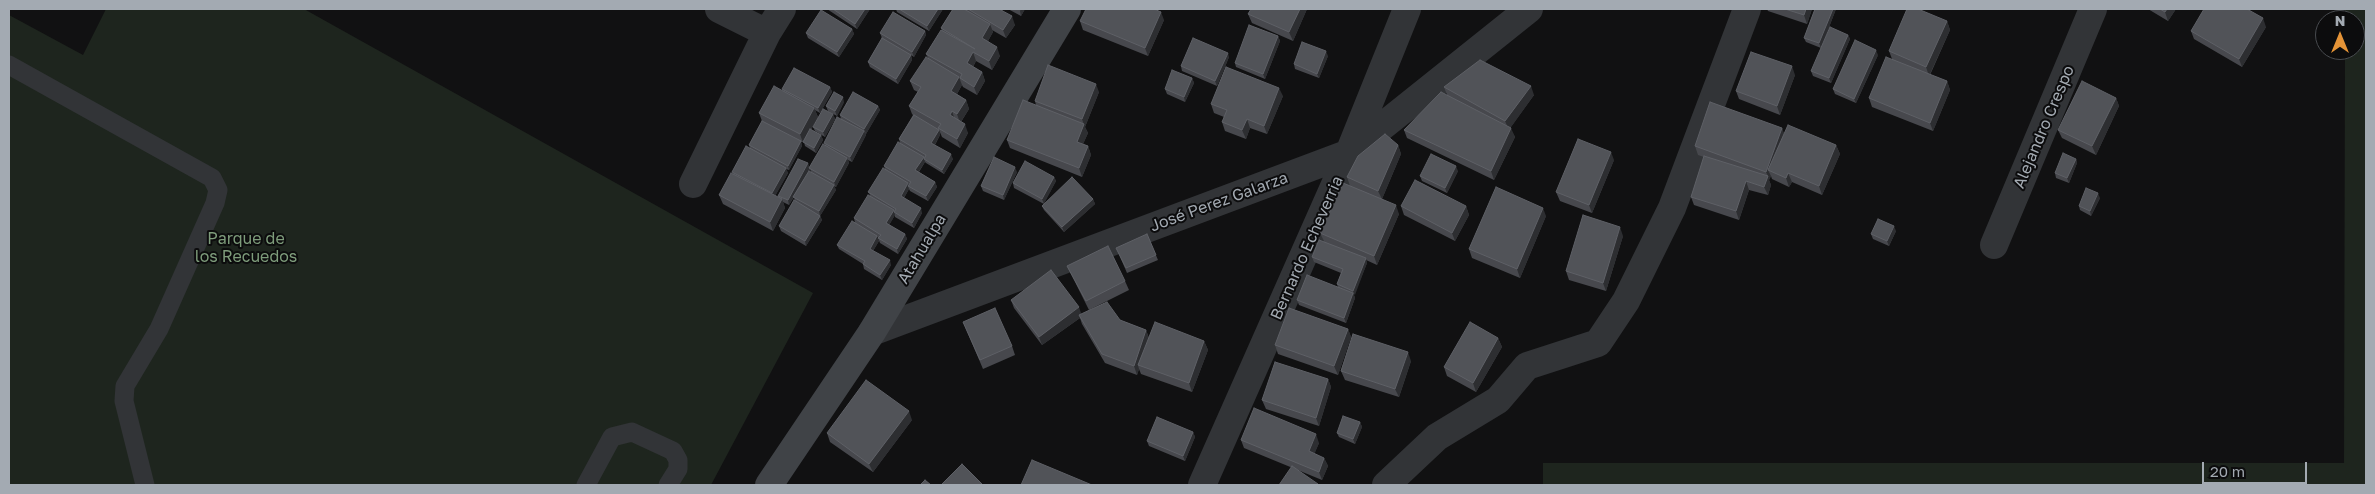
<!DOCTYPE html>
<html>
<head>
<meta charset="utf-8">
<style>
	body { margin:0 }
	#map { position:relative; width:2375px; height:494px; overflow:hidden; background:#111112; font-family:"Golos Text",sans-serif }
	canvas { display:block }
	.frame { position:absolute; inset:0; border:10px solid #a3aab2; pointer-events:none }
	.north { position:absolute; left:2315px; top:10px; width:50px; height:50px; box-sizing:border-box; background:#0c0c0d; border:1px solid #484b4f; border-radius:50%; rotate:0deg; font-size:14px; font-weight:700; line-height:20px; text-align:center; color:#a3aab2 }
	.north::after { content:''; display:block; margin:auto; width:18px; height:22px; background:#e49337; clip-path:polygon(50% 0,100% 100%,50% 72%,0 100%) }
	.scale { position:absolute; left:2202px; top:462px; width:105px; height:22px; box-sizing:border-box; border:2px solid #a3aab2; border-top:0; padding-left:6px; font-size:15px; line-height:18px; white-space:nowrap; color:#a3aab2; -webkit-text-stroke:4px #0c0c0d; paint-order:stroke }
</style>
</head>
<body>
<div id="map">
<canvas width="2375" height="494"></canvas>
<div class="frame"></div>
<div class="north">N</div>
<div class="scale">20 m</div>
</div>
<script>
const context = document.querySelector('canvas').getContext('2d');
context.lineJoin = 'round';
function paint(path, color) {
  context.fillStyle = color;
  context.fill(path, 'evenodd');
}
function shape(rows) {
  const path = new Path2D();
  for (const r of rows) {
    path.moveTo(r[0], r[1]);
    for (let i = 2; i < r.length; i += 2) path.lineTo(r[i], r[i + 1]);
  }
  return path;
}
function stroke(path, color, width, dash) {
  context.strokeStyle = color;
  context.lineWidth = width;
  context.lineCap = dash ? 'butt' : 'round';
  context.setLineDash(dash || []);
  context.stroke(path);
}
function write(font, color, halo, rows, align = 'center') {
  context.font = font + ' "Golos Text",sans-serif';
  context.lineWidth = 4;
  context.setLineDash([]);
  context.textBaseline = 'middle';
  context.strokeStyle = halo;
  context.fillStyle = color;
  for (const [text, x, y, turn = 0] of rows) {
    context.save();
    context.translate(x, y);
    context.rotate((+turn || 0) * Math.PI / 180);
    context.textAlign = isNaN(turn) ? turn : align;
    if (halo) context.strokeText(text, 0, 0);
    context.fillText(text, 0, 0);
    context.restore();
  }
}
const green = shape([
	[106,9,304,9,813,293,711,485,9,485,9,15,83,55],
	[2345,9,2366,9,2366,485,1543,485,1543,463,2344,463,2345,50,2355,50,2355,20,2345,20]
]);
const lane = shape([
	[9,65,212,178,218,190,215,203,159,329,125,386,124,401,145,485],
	[586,485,612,437,632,432,673,451,678,460,678,469,668,485]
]);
const street = shape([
	[719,9,767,33],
	[693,184,767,33,782,9],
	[1994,245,2093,9],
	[872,332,1349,153,1529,9],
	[1202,485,1349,153,1407,9],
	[1386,485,1437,437,1498,400,1527,366,1598,343,1626,301,1672,208,1747,9]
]);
const secondary = shape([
	[769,485,872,332,1067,9]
]);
const wall = shape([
	[827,9,870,9,857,29],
	[896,9,943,9,929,31,897,12],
	[953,9,1002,9,1002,10,1015,25,1006,38,992,30,993,32,988,41,1000,56,992,70,976,61,973,67,982,72,985,81,977,95,963,87,962,85,957,94,966,100,969,109,961,122,968,133,960,148,942,137,939,130,940,135,935,145,953,159,944,174,926,163,925,162,919,172,935,182,937,187,928,201,910,191,909,189,904,198,922,213,914,228,895,217,895,215,889,225,905,234,907,239,898,254,880,243,878,238,879,237,877,237,879,241,873,251,891,265,882,280,864,269,863,264,839,249,837,245,855,223,854,218,870,195,868,192,885,169,884,166,900,143,899,139,913,115,912,114,909,106,918,92,914,90,910,81,928,58,926,54,942,30,941,28],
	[1008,9,1025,9,1021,16],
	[1307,9,1293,41,1252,23,1248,14],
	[1767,9,1812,9,1807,24,1768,11],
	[1815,9,1836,9,1821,48,1806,42,1804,38],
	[2148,9,2176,9,2168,21],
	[1164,20,1148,56,1083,30,1080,21],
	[1947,21,1950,30,1930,75,1947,81,1950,90,1933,131,1872,107,1869,98,1892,59,1889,51],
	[2266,27,2242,67,2194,39,2191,31],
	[852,29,854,34,839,57,808,38,806,33],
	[925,31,926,35,914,57,911,55,912,60,898,84,870,67,868,62,882,38,880,33],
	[1848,35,1850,39,1831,83,1813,76,1811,71],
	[1278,36,1280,41,1265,79,1236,67,1235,63],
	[1878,55,1856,103,1835,94,1833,89],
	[1328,56,1319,78,1295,69,1294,64],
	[1229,57,1217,86,1182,71,1181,66],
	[1795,75,1780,115,1739,99,1736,91],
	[1192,78,1194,83,1185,102,1167,94,1165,89],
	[830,87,832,92,820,113,815,110,818,117,811,130,821,135,823,140,816,153,805,146,804,142,801,142,802,146,789,170,786,169,788,173,775,196,779,198,778,196,810,167,825,145,824,143,841,119,840,115,878,106,880,110,866,134,865,133,866,135,852,162,848,160,849,163,836,187,834,186,836,190,820,216,822,220,806,246,781,231,779,226,795,201,794,197,789,205,783,202,785,208,773,231,723,204,719,195,733,173,732,172,750,148,749,145,762,121,759,113,783,91,782,89],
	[810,169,811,172,803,181],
	[1444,87,1534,95,1510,128,1515,137,1494,180,1407,138,1404,130,1447,95],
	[1099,92,1085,127,1088,133,1083,144,1088,146,1091,155,1082,177,1010,148,1007,140,1036,105,1035,101],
	[1283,96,1267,134,1250,128,1246,139,1225,131,1222,122,1224,117,1214,113,1211,104],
	[2116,98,2119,106,2096,155,2062,138,2058,130],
	[844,102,837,116,828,111,826,106],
	[833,114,835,119,825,137,815,131,813,127],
	[1782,128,1784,134,1836,145,1840,154,1822,195,1792,182,1789,187,1772,179,1771,176,1769,180,1771,185,1768,195,1749,190,1739,220,1694,205,1691,197,1704,157,1698,155,1695,146],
	[1398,145,1401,154,1382,199,1399,214,1377,265,1366,260,1367,263,1354,295,1355,298,1346,323,1299,305,1297,300,1338,287,1337,284,1341,273,1314,262,1312,257,1324,241,1320,233,1350,186,1347,177],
	[2076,159,2077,163,2069,183,2056,178,2055,173],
	[1614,160,1592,213,1560,201,1556,192],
	[1458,171,1447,193,1422,181,1420,176],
	[1017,172,1004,200,983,191,981,186],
	[1054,177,1056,181,1044,203,1093,199,1095,204,1064,232,1044,210,1042,206,1044,204,1014,188,1013,183],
	[2100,198,2091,216,2080,210,2079,206],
	[1401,206,1466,206,1469,215,1455,241,1404,215],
	[1546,216,1520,278,1472,258,1469,249],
	[1896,231,1889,246,1873,239,1871,234],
	[1147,234,1158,260,1127,273,1118,252],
	[1623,236,1606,291,1569,280,1566,271],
	[1067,266,1125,281,1129,290,1089,310],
	[1011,300,1082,314,1120,320,1146,330,1149,338,1204,341,1208,350,1192,392,1141,374,1139,369,1137,375,1105,363,1082,324,1080,318,1042,345,1014,308],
	[963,322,1012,346,1015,355,983,369],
	[1348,329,1351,337,1338,375,1278,354,1275,345],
	[1498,338,1502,347,1476,392,1447,376,1444,367],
	[1411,361,1399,397,1345,380,1341,371],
	[1328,379,1331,387,1319,426,1266,409,1262,400],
	[912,420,873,472,830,442,827,433],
	[1360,422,1362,427,1355,444,1339,437,1337,433],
	[1193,432,1195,437,1185,461,1149,446,1147,441],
	[1241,440,1319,443,1314,454,1324,458,1328,466,1322,480,1244,448]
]);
const shadedWall = shape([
	[865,9,870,9,857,29,855,24],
	[938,9,943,9,929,31,927,26],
	[1021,9,1025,9,1021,16,1020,11],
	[1300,9,1307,9,1293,41,1289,32],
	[1806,9,1812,9,1807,24,1804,15],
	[1833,9,1836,9,1821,48,1819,43],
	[2167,9,2176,9,2168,21,2165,12],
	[1161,12,1164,20,1148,56,1145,48],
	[1012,16,1015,25,1006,38,1003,30],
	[2263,18,2266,27,2242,67,2239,59],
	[1947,21,1950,30,1929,76,1926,67],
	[990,24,993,32,985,46,982,38],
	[852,29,854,34,839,57,837,52],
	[925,31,926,35,914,57,912,52],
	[1848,35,1850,39,1831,83,1829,78],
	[1278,36,1280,41,1265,79,1263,74],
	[997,47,1000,56,992,70,989,61],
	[1876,50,1878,55,1856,103,1854,99],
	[1326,51,1328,56,1319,78,1317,74],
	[973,52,976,61,970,72,967,63],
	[1228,53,1229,57,1217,86,1215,81],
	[911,55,912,60,898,84,896,79],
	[1792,66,1795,75,1780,115,1777,106],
	[982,72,985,81,977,95,974,87],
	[959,77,962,85,954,99,951,91],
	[1192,78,1194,83,1185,102,1184,97],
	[1947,81,1950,90,1933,131,1930,123],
	[1096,84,1099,92,1085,127,1088,133,1080,151,1077,142,1084,125,1082,119],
	[1531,86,1534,95,1509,130,1505,121],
	[830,87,832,92,820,113,818,108],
	[1279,88,1283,96,1267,134,1264,126],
	[843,97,844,102,837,116,835,111],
	[2116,98,2119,106,2096,155,2092,146],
	[966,100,969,109,960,123,957,114],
	[878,106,880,110,866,134,864,129],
	[814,108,818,117,803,143,800,134],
	[952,111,955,120,950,115],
	[833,114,835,119,825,137,823,132],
	[1247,119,1250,128,1246,139,1242,130],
	[965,124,968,133,960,148,957,139],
	[1511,128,1515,137,1494,180,1491,171],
	[1782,128,1785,137,1768,170,1771,176,1769,180,1771,185,1768,195,1764,187,1768,176,1766,172],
	[939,130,940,135,933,148,931,143],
	[864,131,866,135,852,162,850,157],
	[821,135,823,140,816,153,814,148],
	[801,141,802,146,789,170,788,166],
	[1398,145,1401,154,1382,199,1378,191],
	[1836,145,1840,154,1822,195,1819,186],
	[1088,146,1091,155,1082,177,1079,168],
	[1611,152,1614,160,1592,213,1589,205],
	[951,154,953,159,944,174,942,170],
	[924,157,925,162,917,174,915,170],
	[847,158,849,163,836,187,834,182],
	[2076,159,2077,163,2069,183,2067,178],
	[808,163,810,168,789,205,788,200],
	[1456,166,1458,171,1447,193,1445,188],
	[1015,167,1017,172,1004,200,1003,195],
	[786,168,788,173,774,198,772,193],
	[1788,173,1792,182,1789,187,1786,178],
	[1054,177,1056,181,1044,204,1042,199],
	[1746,181,1749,190,1739,220,1736,211],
	[935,182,937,187,928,201,926,196],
	[908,183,910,187,908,186,909,189,902,201,901,196],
	[834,185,836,190,820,216,819,211],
	[2098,193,2100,198,2091,216,2090,211],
	[782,199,785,208,773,231,770,222],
	[1093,199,1095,204,1064,232,1062,227],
	[1396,205,1399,214,1377,265,1374,256],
	[1466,206,1469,215,1455,241,1452,233],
	[921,208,922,213,914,228,912,223],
	[1543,208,1546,216,1520,278,1517,269],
	[894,210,895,215,888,227,886,223],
	[820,216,822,220,806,246,805,241],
	[1894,226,1896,231,1889,246,1887,241],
	[1620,227,1623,236,1606,291,1603,283],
	[905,234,907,239,898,254,897,249],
	[877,236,879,241,871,254,870,249],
	[1366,258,1367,263,1355,295,1353,291],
	[890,260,891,265,882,280,880,275],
	[1353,293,1355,298,1346,323,1344,318],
	[1079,307,1082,316,1079,315,1080,318,1042,345,1039,337],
	[1348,329,1351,337,1338,375,1334,366],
	[1146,330,1149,339,1138,365,1139,369,1137,375,1134,366],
	[1498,338,1502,347,1476,392,1473,383],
	[1204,341,1208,350,1192,392,1189,383],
	[1408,352,1411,361,1399,397,1395,389],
	[1328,379,1331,387,1319,426,1316,418],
	[909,411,912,420,873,472,869,464],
	[1360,422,1362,427,1355,444,1353,439],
	[1193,432,1195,437,1185,461,1183,456],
	[1316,434,1319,443,1312,460,1309,451],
	[1324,458,1328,466,1322,480,1319,472]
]);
const building = shape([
	[833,9,865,9,855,24,833,9],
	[899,9,938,9,927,26,899,9],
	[953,9,964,9,990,24,982,38,997,47,989,61,973,52,967,63,982,72,974,87,960,78,962,74,926,54,941,30,975,49,941,28,953,9],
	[968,9,999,9,1012,16,1003,30,968,9],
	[1086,9,1154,9,1161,12,1145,48,1080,21,1086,9],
	[1251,9,1300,9,1289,32,1248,14,1251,9],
	[1785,9,1806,9,1804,15,1785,9],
	[1815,9,1833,9,1819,43,1804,38,1815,9],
	[1907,9,1918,9,1947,21,1926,67,1889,51,1907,9],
	[2160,9,2167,9,2165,12,2160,9],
	[2204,9,2247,9,2263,18,2239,59,2191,31,2204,9],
	[821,10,852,29,837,52,806,33,821,10],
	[893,12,925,31,912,52,880,33,893,12],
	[1249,25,1278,36,1263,74,1235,63,1249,25],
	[1830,27,1848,35,1829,78,1811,71,1830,27],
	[882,38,911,55,896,79,868,62,882,38],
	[1193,38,1228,53,1215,81,1181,66,1193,38],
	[1855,40,1876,50,1854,99,1833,89,1855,40],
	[1302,42,1326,51,1317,74,1294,64,1302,42],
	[1751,52,1792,66,1777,106,1736,91,1751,52],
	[926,57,959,77,951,91,966,100,957,114,952,111,950,115,965,124,957,139,938,128,941,124,909,106,921,87,910,81,926,57],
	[1886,57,1947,81,1930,123,1869,98,1886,57],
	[1480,60,1531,86,1505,121,1444,87,1480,60],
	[1048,65,1096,84,1082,119,1035,101,1048,65],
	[1226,67,1279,88,1264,126,1247,119,1242,130,1222,122,1227,110,1211,104,1226,67],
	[794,68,830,87,818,108,782,89,794,68],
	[1172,70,1192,78,1184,97,1165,89,1172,70],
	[2082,81,2116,98,2092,146,2058,130,2082,81],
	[774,86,814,108,800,134,759,113,774,86],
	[834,92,843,97,835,111,826,106,834,92],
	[853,92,878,106,864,129,840,115,853,92],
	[1441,92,1511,128,1491,171,1404,130,1441,92],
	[1023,100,1084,124,1077,142,1088,146,1079,168,1007,140,1023,100],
	[1710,102,1782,128,1766,172,1695,146,1710,102],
	[823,109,833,114,823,132,813,127,823,109],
	[914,115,939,130,931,143,951,154,942,170,924,159,926,155,899,139,914,115],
	[837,117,864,131,850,157,824,143,837,117],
	[762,121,801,141,788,166,749,145,762,121],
	[1788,125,1836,145,1819,186,1788,173,1786,178,1768,170,1788,125],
	[810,129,821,135,814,148,803,142,810,129],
	[1385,134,1398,145,1378,191,1347,177,1358,156,1385,134],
	[1578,139,1611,152,1589,205,1556,192,1578,139],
	[898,142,924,157,915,170,935,182,926,196,908,186,911,182,884,166,898,142],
	[823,144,847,158,834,182,809,168,823,144],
	[746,146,786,168,772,193,732,172,746,146],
	[2063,153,2076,159,2067,178,2055,173,2063,153],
	[1431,154,1456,166,1445,188,1420,176,1431,154],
	[1704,156,1768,176,1764,187,1746,181,1736,211,1691,197,1704,156],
	[994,157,1015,167,1003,195,981,186,994,157],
	[798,159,808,163,788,200,778,196,798,159],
	[1025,161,1054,177,1042,199,1013,183,1025,161],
	[883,168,908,183,901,196,921,208,912,223,894,212,896,209,868,192,883,168],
	[809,171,834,185,819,211,793,197,809,171],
	[731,173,782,199,770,222,719,195,731,173],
	[1072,177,1093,199,1062,227,1042,206,1072,177],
	[1415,180,1466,206,1452,233,1401,206,1415,180],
	[1343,183,1396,205,1374,256,1320,233,1343,183],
	[1496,187,1543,208,1517,269,1469,249,1496,187],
	[2086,188,2098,193,2090,211,2079,206,2086,188],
	[868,195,894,210,886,223,905,234,897,249,878,238,881,235,854,218,868,195],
	[794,200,820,216,805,241,779,226,794,200],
	[1583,215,1620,227,1603,283,1566,271,1583,215],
	[1878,219,1894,226,1887,241,1871,234,1878,219],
	[852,221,877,236,870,249,890,260,880,275,863,264,865,261,837,245,852,221],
	[1147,234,1156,255,1126,268,1116,248,1147,234],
	[1319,240,1366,258,1353,291,1337,284,1343,269,1312,257,1319,240],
	[1108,246,1125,281,1086,301,1067,266,1108,246],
	[1051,270,1079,307,1039,337,1011,300,1051,270],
	[1307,275,1353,293,1344,318,1297,300,1307,275],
	[1107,302,1120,320,1146,330,1134,366,1102,354,1079,315,1107,302],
	[995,308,1012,346,980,360,963,322,995,308],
	[1289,308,1348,329,1334,366,1275,345,1289,308],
	[1155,322,1204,341,1189,383,1138,365,1155,322],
	[1470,322,1498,338,1473,383,1444,367,1470,322],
	[1353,334,1408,352,1395,389,1341,371,1353,334],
	[1275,362,1328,379,1316,418,1262,400,1275,362],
	[866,380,909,411,869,464,827,433,866,380],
	[1254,408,1316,434,1309,451,1324,458,1319,472,1241,440,1254,408],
	[1343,416,1360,422,1353,439,1337,433,1343,416],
	[1157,417,1193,432,1183,456,1147,441,1157,417],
	[1032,460,1092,485,1021,485,1032,460],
	[962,464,983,485,941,485,962,464],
	[1292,466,1318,484,1317,485,1279,485,1292,466],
	[925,480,931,485,920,485,925,480]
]);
const streetNames = [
	["Alejandro Crespo",2044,127,-67],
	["José Perez Galarza",1219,202,-20],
	["Bernardo Echeverria",1307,248,-66],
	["Atahualpa",922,249,-59]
];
const parkNames = [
	["Parque de",246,239],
	["los Recuedos",246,257]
];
paint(green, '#1e251e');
stroke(lane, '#323437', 19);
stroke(street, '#323437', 28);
stroke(secondary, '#404347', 28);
paint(wall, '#47484d');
paint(shadedWall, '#2d2e31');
paint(building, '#515358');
stroke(building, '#5e6066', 1);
write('16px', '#a3aab2', '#0c0c0d', streetNames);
write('16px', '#7e9c7b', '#0c0c0d', parkNames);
</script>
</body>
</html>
